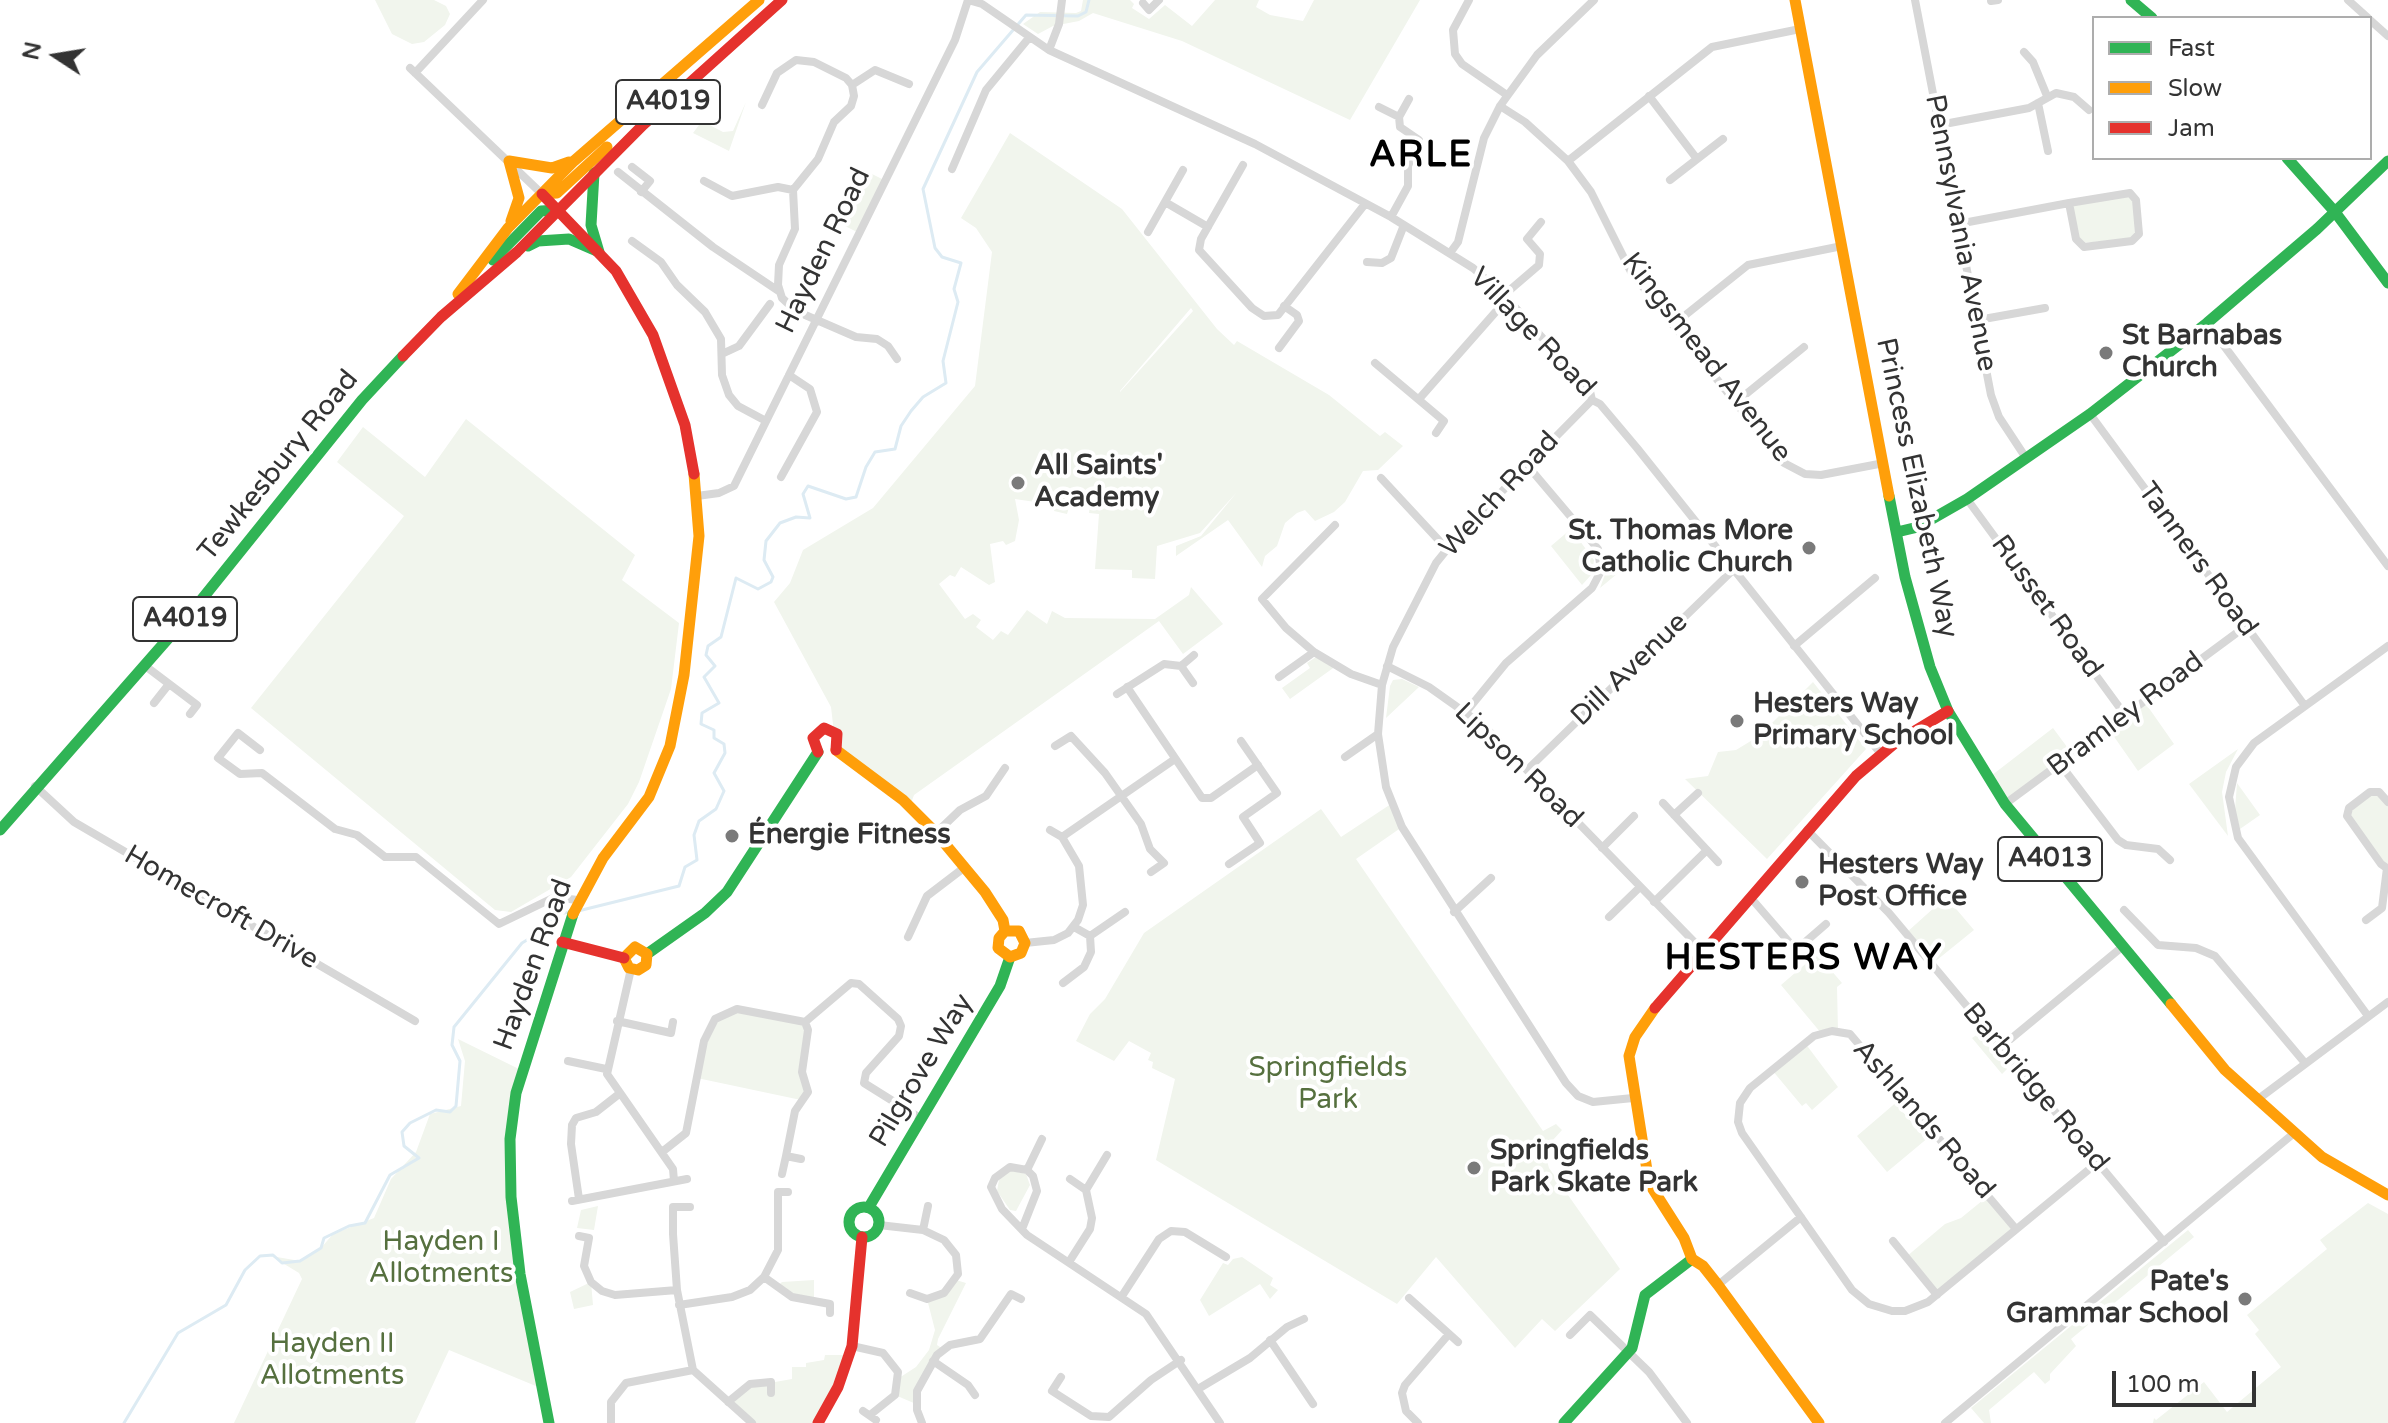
<!DOCTYPE html>
<html>
<head>
<meta charset="utf-8">
<style>
	body { margin:0 }
	#map { position:relative; width:2388px; height:1423px; overflow:hidden; background:#fff; font-family:"Varela Round",sans-serif }
	canvas { display:block }
	.legend { position:absolute; left:2092px; top:16px; width:280px; height:144px; box-sizing:border-box; background:#fff; border:2px solid #adadad; margin:0; padding:10px 14px; list-style:none; font-size:24px; color:#333 }
	.legend li { display:flex; align-items:center; gap:16px; height:40px }
	.legend b { width:40px; border:2px solid #adadad }
	.north { position:absolute; left:16px; top:16px; width:80px; height:80px; -webkit-text-stroke:6px #fff; paint-order:stroke; rotate:282deg; font-size:22px; font-weight:700; line-height:32px; text-align:center; color:#333 }
	.north::after { content:''; display:block; margin:auto; width:28px; height:36px; background:#333; clip-path:polygon(50% 0,100% 100%,50% 72%,0 100%) }
	.scale { position:absolute; left:2112px; top:1371px; width:144px; height:36px; box-sizing:border-box; border:4px solid #333; border-top:0; padding-left:10px; font-size:24px; line-height:28px; white-space:nowrap; color:#333; -webkit-text-stroke:6px #fff; paint-order:stroke }
</style>
</head>
<body>
<div id="map">
<canvas width="2388" height="1423"></canvas>
<ul class="legend">
<li><b style="height:10px;background:#30b455"></b>Fast</li>
<li><b style="height:10px;background:#ff9f0a"></b>Slow</li>
<li><b style="height:10px;background:#e5322d"></b>Jam</li>
</ul>
<div class="north">N</div>
<div class="scale">100 m</div>
</div>
<script>
const context = document.querySelector('canvas').getContext('2d');
context.lineJoin = 'round';
function paint(path, color) {
  context.fillStyle = color;
  context.fill(path, 'evenodd');
}
function shape(rows) {
  const path = new Path2D();
  for (const r of rows) {
    if (r.length === 3) {
      path.moveTo(r[0] + r[2], r[1]);
      path.arc(r[0], r[1], r[2], 0, 2 * Math.PI);
      continue;
    }
    path.moveTo(r[0], r[1]);
    for (let i = 2; i < r.length; i += 2) path.lineTo(r[i], r[i + 1]);
  }
  return path;
}
function stroke(path, color, width, dash) {
  context.strokeStyle = color;
  context.lineWidth = width;
  context.lineCap = dash ? 'butt' : 'round';
  context.setLineDash(dash || []);
  context.stroke(path);
}
function write(font, color, halo, rows, align = 'center') {
  context.font = font + ' "Varela Round",sans-serif';
  context.lineWidth = 8;
  context.setLineDash([]);
  context.textBaseline = 'middle';
  context.strokeStyle = halo;
  context.fillStyle = color;
  for (const [text, x, y, turn = 0] of rows) {
    context.save();
    context.translate(x, y);
    context.rotate((+turn || 0) * Math.PI / 180);
    context.textAlign = isNaN(turn) ? turn : align;
    if (halo) context.strokeText(text, 0, 0);
    context.fillText(text, 0, 0);
    context.restore();
  }
}
const green = shape([
	[375,0,434,0,446,6,450,14,445,25,424,42,412,44,392,34],
	[1083,0,1130,0,1134,4,1132,8,1149,19,1165,5,1192,26,1215,0,1259,0,1256,7,1270,15,1303,21,1314,0,1420,0,1350,120,1182,41,1093,13,1079,21,1053,26,1038,34,1023,24,1040,12,1076,13,1081,11],
	[746,102,729,151,693,133,702,121,723,132,733,131],
	[1010,133,1122,209,1217,329,1234,345,1237,341,1329,395,1380,436,1385,432,1403,446,1378,470,1363,471,1345,502,1334,512,1315,521,1305,510,1297,513,1285,523,1277,546,1265,556,1262,567,1228,520,1176,556,1176,546,1201,536,1237,492,1200,533,1157,546,1155,579,1132,578,1132,570,1095,569,1099,514,1089,513,1090,505,1071,501,1067,514,1054,511,1055,505,1015,499,1019,520,1015,541,1006,545,1003,541,990,544,995,582,989,585,961,567,955,577,950,575,939,584,965,619,973,614,981,620,976,627,993,640,1001,631,1008,635,1027,610,1047,624,1052,611,1065,618,1155,619,1189,595,1191,587,1223,624,1183,654,1159,621,914,795,910,806,836,750,831,707,774,602,790,583,803,550,873,508,975,386,992,252,976,228,961,218],
	[1191,308,1193,311,1120,392,1120,391],
	[866,171,886,181,859,233,843,225],
	[2121,192,2134,197,2135,239,2079,243,2069,203],
	[466,419,635,555,622,580,679,623,671,689,639,782,628,804,571,877,511,912,495,910,251,708,404,516,337,462,363,427,425,477],
	[1571,529,1594,560,1592,574,1582,585,1551,546],
	[1611,553,1623,569,1600,588,1607,569,1605,556],
	[1319,655,1336,666,1290,699,1282,688,1310,668,1307,663],
	[1402,679,1419,687,1386,718,1390,686,1393,680],
	[1813,682,1866,749,1767,859,1685,779,1708,776,1718,752,1736,750,1759,736],
	[2144,701,2174,744,2138,771,2108,728],
	[2053,728,2073,755,2005,804,1987,779],
	[2238,749,2226,772,2222,792,2228,836,2189,784],
	[2237,783,2260,815,2240,829,2235,810],
	[2376,791,2388,802,2388,869,2347,810],
	[1391,804,1402,827,1356,859,1543,1131,1556,1124,1562,1130,1544,1150,1549,1168,1620,1269,1555,1331,1542,1319,1515,1348,1436,1257,1397,1304,1156,1160,1175,1079,1152,1068,1153,1062,1148,1060,1151,1053,1129,1041,1114,1061,1076,1041,1090,1014,1105,999,1144,933,1321,809,1341,837],
	[1946,897,1974,930,1932,964,1906,933],
	[1817,954,1842,983,1837,987,1838,1031,1821,1033,1781,985],
	[730,1010,805,1022,802,1067,808,1092,801,1100,697,1078,708,1029],
	[1978,1034,2007,1069,2002,1074,1972,1038],
	[458,1039,521,1070,516,1093,511,1197,543,1389,449,1350,415,1423,234,1423,302,1279,299,1273,271,1256,300,1261,321,1248,333,1234,374,1218,391,1179,416,1152,430,1114,461,1106,465,1061],
	[1805,1043,1838,1087,1812,1110,1806,1103,1802,1106,1772,1070],
	[1899,1100,1905,1108,1902,1111,1920,1132,1924,1130,1929,1137,1887,1172,1857,1136],
	[1010,1170,1026,1174,1030,1185,1016,1211,1010,1210,997,1191,999,1180],
	[1988,1196,2016,1229,1937,1295,1906,1257,1945,1224,1961,1218],
	[2368,1203,2388,1214,2388,1423,2153,1423,2154,1418,2156,1420,2204,1382,2227,1412,2281,1367,2255,1334,2259,1330,2247,1315,2327,1249,2320,1240],
	[598,1206,594,1230,577,1228,581,1210],
	[2188,1230,2194,1237,2071,1339,2076,1346,2050,1374,2050,1380,2045,1384,2034,1372,1989,1410,1991,1423,1984,1423,1971,1408],
	[1242,1257,1273,1278,1270,1285,1278,1290,1270,1299,1260,1284,1209,1316,1200,1300,1223,1263,1228,1265,1233,1259],
	[814,1280,814,1303,775,1288,782,1282],
	[956,1280,966,1283,938,1339,937,1345,943,1349,933,1361,916,1404,895,1395,899,1378,916,1367,929,1350,935,1330,927,1299],
	[591,1282,593,1305,574,1309,570,1292],
	[825,1355,849,1355,818,1423,752,1423,728,1402,741,1388,792,1379,792,1367,806,1367,806,1363,824,1360]
]);
const stream = shape([
	[578,911,679,886,685,867,697,860,694,835,699,821,716,809,724,791,714,773,725,753,724,744,714,738,714,730,701,724,702,713,719,703,704,677,715,666,706,655,708,646,721,637,736,578,758,589,771,582,773,577,764,560,766,541,780,523,796,517,810,518,803,494,808,486,846,499,856,497,866,467,875,452,895,449,901,426,911,411,923,397,946,383,943,361,958,302,954,289,961,263,942,257,935,248,923,189,977,72,1026,15,1078,16,1086,12,1089,0],
	[124,1423,178,1333,226,1305,245,1270,260,1256,273,1255,282,1263,300,1261,321,1248,324,1238,349,1226,365,1223,390,1175,419,1158,404,1146,402,1132,410,1123,436,1110,450,1112,456,1106,460,1061,452,1045,454,1027,522,943,547,928,557,914,571,912]
]);
const street = shape([
	[968,0,982,4,1049,50,1255,144,1391,217,1473,268,1504,295,1590,391,1592,400,1600,404,1637,448,1881,754],
	[1469,0,1453,30,1455,54,1462,64,1507,95],
	[1915,0,1991,395,1999,417,2026,458],
	[2348,0,2368,18],
	[1991,1,1998,0],
	[1143,3,1149,10,1159,0],
	[2370,20,2388,36],
	[1049,50,1059,24,1062,0],
	[2024,52,2033,62,2047,96],
	[410,68,542,194],
	[415,73,483,0],
	[852,85,875,70,909,84],
	[680,91,702,115],
	[1649,96,1697,159],
	[2038,103,2048,151],
	[762,105,777,73,796,60,814,62,846,78,852,85,854,96,851,106,834,122,818,159,793,190,795,229,779,265,778,285,782,298,796,311,856,337,877,339,888,346,897,359],
	[1500,106,1525,122,1568,161,1591,192,1631,272,1784,463,1805,474,1821,475,1884,463],
	[1379,107,1399,117,1400,127,1419,140,1408,166,1408,186,1391,217],
	[1399,117,1409,99],
	[1939,125,2029,108,2056,93,2074,97,2089,110],
	[1568,161,1712,47,1800,29],
	[1243,165,1201,239,1199,250,1252,308,1264,316,1278,315,1365,204],
	[632,167,650,181,641,192],
	[952,169,986,90,1028,39],
	[618,172,713,247,780,292],
	[1670,180,1723,139],
	[704,181,732,196,778,187,793,190],
	[1165,202,1208,227],
	[1958,224,2069,203,2076,239,2084,247,2132,241,2139,234,2136,200,2130,193,2069,203],
	[1148,232,1183,170],
	[632,241,661,262,677,285,705,312,721,339,722,375,729,395,738,406,766,421],
	[1450,253,1458,242,1484,138,1500,106,1537,55,1594,0],
	[1367,262,1382,263,1391,258,1404,225],
	[1504,295,1539,265,1540,254,1527,239,1541,222],
	[1978,320,2045,308],
	[2207,323,2388,566],
	[1673,325,1748,265,1842,246],
	[1279,348,1299,321,1297,315,1284,306],
	[724,353,739,346,770,304],
	[1375,363,1444,421,1436,433],
	[1419,399,1507,299],
	[1592,400,1457,537,1436,563,1393,647,1382,685,1378,734,1386,787,1402,827,1566,1083,1578,1096,1593,1102,1633,1098],
	[1735,403,1804,347],
	[2090,414,2305,706],
	[781,477,817,412,810,389,789,375],
	[1381,478,1446,548],
	[697,496,719,493,734,486,955,40,968,0],
	[1967,499,2125,715],
	[1335,525,1262,599,1286,628,1314,652,1351,674,1382,685],
	[1794,646,1875,578],
	[144,665,197,705,190,714],
	[1181,666,1194,655],
	[1387,666,1429,687,1484,726,1704,952],
	[1279,677,1314,652],
	[1127,687,1202,798,1211,798,1258,765],
	[1117,694,1164,664,1181,666,1193,683],
	[154,703,169,684],
	[1466,712,1506,663,1592,588,1601,571,1598,549,1527,465],
	[1055,746,1071,736,1105,773,1141,824,1150,849,1164,863,1151,872],
	[260,750,238,733,218,758,240,774,262,773,335,829,357,835,385,857,416,857,499,924,555,897,577,900],
	[1345,757,1378,734],
	[2060,764,2118,840,2126,845,2158,849,2170,860],
	[1527,770,1733,570],
	[35,786,74,822,415,1021],
	[2388,802,2379,792,2370,792,2349,808,2347,816,2381,864,2388,869],
	[1663,803,1718,862],
	[2005,804,2246,626],
	[1674,815,1698,793],
	[1807,830,1889,913,2164,1242],
	[936,833,960,810,986,796,1005,768],
	[1062,837,1175,759],
	[1602,848,1634,816],
	[1229,864,1260,843,1243,817,1277,793,1241,741],
	[1751,898,1796,950,1826,924],
	[1654,902,1707,850],
	[2124,910,2158,945,2196,948,2215,956,2305,1063],
	[1454,912,1491,878],
	[1609,917,1640,887],
	[2366,920,2382,908,2387,868],
	[1090,936,1125,912],
	[908,937,927,896,965,867],
	[1025,943,1054,940,1068,933,1078,920,1083,905,1079,866,1062,837,1050,830],
	[631,969,607,1074,673,1169,674,1181],
	[1063,983,1084,967,1091,952,1090,936,1074,927],
	[2368,1016,2238,838,2229,797,2236,767,2254,743,2388,646],
	[617,1021,671,1033,673,1022],
	[2001,1047,2122,947],
	[568,1061,606,1069],
	[2257,1100,2388,1002],
	[662,1152,686,1133,704,1041,715,1019,737,1009,805,1022],
	[786,1156,795,1111,808,1092,802,1072,808,1030,805,1022,851,983,859,984,898,1019,901,1026,899,1036,866,1073,864,1083,920,1118],
	[1027,1170,1042,1139],
	[782,1174,786,1156,801,1159],
	[1086,1190,1107,1155],
	[579,1199,571,1144,572,1125,576,1118,596,1112,619,1094],
	[572,1201,687,1179],
	[690,1207,673,1207,673,1234,677,1290,693,1370,752,1423],
	[879,1225,923,1230,944,1240,956,1255,958,1274,944,1293,927,1299,910,1293],
	[1022,1229,1037,1191,1033,1176,1027,1170,1010,1167,995,1178,991,1187,1002,1209,1027,1235,1146,1314,1220,1423],
	[2016,1229,1850,1034,1832,1031,1814,1036,1750,1088,1740,1103,1738,1122,1742,1133,1852,1290,1869,1304,1892,1311,1905,1311,1928,1302,2098,1162],
	[923,1230,928,1206],
	[579,1236,589,1238,584,1266,591,1282,602,1291,615,1295,677,1290],
	[1893,1241,1937,1295],
	[1069,1262,1090,1229,1092,1218,1086,1190,1070,1179],
	[764,1277,792,1297,830,1304,830,1313],
	[1718,1285,1801,1217],
	[1122,1296,1159,1239,1171,1231,1185,1232,1226,1257],
	[1409,1298,1458,1342],
	[679,1305,732,1297,750,1290,764,1277,778,1250,778,1192,788,1192],
	[1570,1335,1590,1315,1649,1372,1687,1423],
	[1270,1340,1313,1404],
	[852,1346,883,1353,898,1372,895,1395,870,1415],
	[933,1361,968,1385,975,1395],
	[1061,1377,1052,1391,1091,1416,1109,1417,1151,1380,1181,1360],
	[1198,1389,1250,1358,1287,1327,1304,1319],
	[728,1402,750,1384,771,1382,771,1393],
	[863,1411,876,1420],
	[611,1423,611,1402,626,1383,693,1370],
	[922,1423,917,1410,917,1391,937,1355,950,1345,980,1339,1011,1294,1021,1299],
	[1418,1423,1406,1411,1402,1393,1405,1385,1449,1334],
	[1945,1423,2293,1134]
]);
const fast = shape([
	[2131,0,2152,18],
	[2287,158,2335,212,2388,283],
	[594,173,591,225,599,252],
	[528,246,538,241,569,239,599,252],
	[493,260,541,211,559,210],
	[1889,496,1905,577,1930,667,1948,711,2005,804,2171,1004],
	[1897,532,1918,527,1967,499,2090,414,2207,323,2317,229,2388,161],
	[0,830,194,609,362,400,403,356],
	[647,954,705,913,727,892,818,752],
	[864,1222,15],
	[869,1207,1000,986,1010,957],
	[549,1423,520,1274,511,1197,510,1139,516,1093,573,914],
	[1564,1423,1632,1348,1645,1295,1692,1259]
]);
const slow = shape([
	[1795,0,1889,496],
	[542,194,557,193,607,147],
	[511,221,519,198,509,161,552,168,569,162],
	[458,294,508,228,574,161,759,0],
	[836,750,903,800,936,833,985,892,1003,920,1005,931],
	[573,914,603,858,649,797,670,746,684,675,699,536,694,474],
	[1005,931,1019,931,1025,943,1021,953,1010,957],
	[1005,931,999,938,998,948,1010,957],
	[624,958,629,968,638,970,646,965,647,954],
	[624,958,635,947,647,954],
	[2171,1004,2225,1070,2322,1157,2388,1195],
	[1655,1008,1635,1037,1629,1056,1649,1183,1684,1238,1692,1259,1703,1266,1718,1285,1819,1423]
]);
const jam = shape([
	[542,194,616,271,653,335,685,425,694,474],
	[403,356,441,317,517,252,643,125,782,0],
	[818,752,813,738,824,728,837,734,836,750],
	[562,942,624,958],
	[1655,1008,1856,776,1895,743,1948,711],
	[818,1423,838,1387,852,1346,862,1237]
]);
const markers = [
	[2106,353,8,"#7a7a7a"],
	[1018,483,8,"#7a7a7a"],
	[1809,548,8,"#7a7a7a"],
	[1737,721,8,"#7a7a7a"],
	[732,836,8,"#7a7a7a"],
	[1802,882,8,"#7a7a7a"],
	[1474,1168,8,"#7a7a7a"],
	[2245,1299,8,"#7a7a7a"]
];
const shields = [
	[668,102,104],
	[185,619,104],
	[2050,859,104]
];
const shieldNames = [
	["A4019",668,102],
	["A4019",185,619],
	["A4013",2050,859]
];
const streetNames = [
	["Pennsylvania Avenue",1960,233,79],
	["Hayden Road",824,251,-64],
	["Village Road",1532,333,46],
	["Kingsmead Avenue",1706,358,52],
	["Tewkesbury Road",279,466,-51],
	["Princess Elizabeth Way",1916,488,78],
	["Welch Road",1500,495,-47],
	["Tanners Road",2197,560,54],
	["Russet Road",2046,607,54],
	["Dill Avenue",1630,670,-44],
	["Bramley Road",2126,715,-37],
	["Lipson Road",1518,766,44],
	["Homecroft Drive",221,908,30],
	["Hayden Road",534,965,-70],
	["Pilgrove Way",922,1071,-59],
	["Barbridge Road",2035,1088,50],
	["Ashlands Road",1923,1120,49]
];
const poiNames = [
	["St Barnabas",2122,337],
	["Church",2122,369],
	["All Saints'",1034,467],
	["Academy",1034,499],
	["St. Thomas More",1793,532,"right"],
	["Catholic Church",1793,564,"right"],
	["Hesters Way",1753,705],
	["Primary School",1753,737],
	["Énergie Fitness",748,836],
	["Hesters Way",1818,866],
	["Post Office",1818,898],
	["Springfields",1490,1152],
	["Park Skate Park",1490,1184],
	["Pate's",2229,1283,"right"],
	["Grammar School",2229,1315,"right"]
];
const parkNames = [
	["Springfields",1328,1069],
	["Park",1328,1101],
	["Hayden I",441,1243],
	["Allotments",441,1275],
	["Hayden II",332,1345],
	["Allotments",332,1377]
];
const districtNames = [
	["ARLE",1421,157],
	["HESTERS WAY",1804,960]
];
paint(green, '#f1f5ed');
stroke(stream, '#ddebf3', 3);
stroke(street, '#d7d7d7', 8);
stroke(fast, '#30b455', 11);
stroke(slow, '#ff9f0a', 11);
stroke(jam, '#e5322d', 11);
for (const [x, y, r, color] of markers) {
  const dot = new Path2D();
  dot.arc(x, y, r, 0, 2 * Math.PI);
  context.fillStyle = color;
  context.fill(dot);
  stroke(dot, '#fff', 3);
}
for (const [x, y, w] of shields) {
  const box = new Path2D();
  box.roundRect(x - w / 2, y - 22, w, 44, 6);
  context.fillStyle = '#fff';
  context.fill(box);
  stroke(box, '#333', 2);
}
write('bold 26px', '#333', null, shieldNames);
write('28px', '#333', '#fff', streetNames);
write('bold 28px', '#333', '#fff', poiNames, 'left');
write('28px', '#56703f', '#fff', parkNames);
context.letterSpacing = '2px';
write('bold 36px', '#000', '#fff', districtNames);
context.letterSpacing = '0px';
</script>
</body>
</html>
